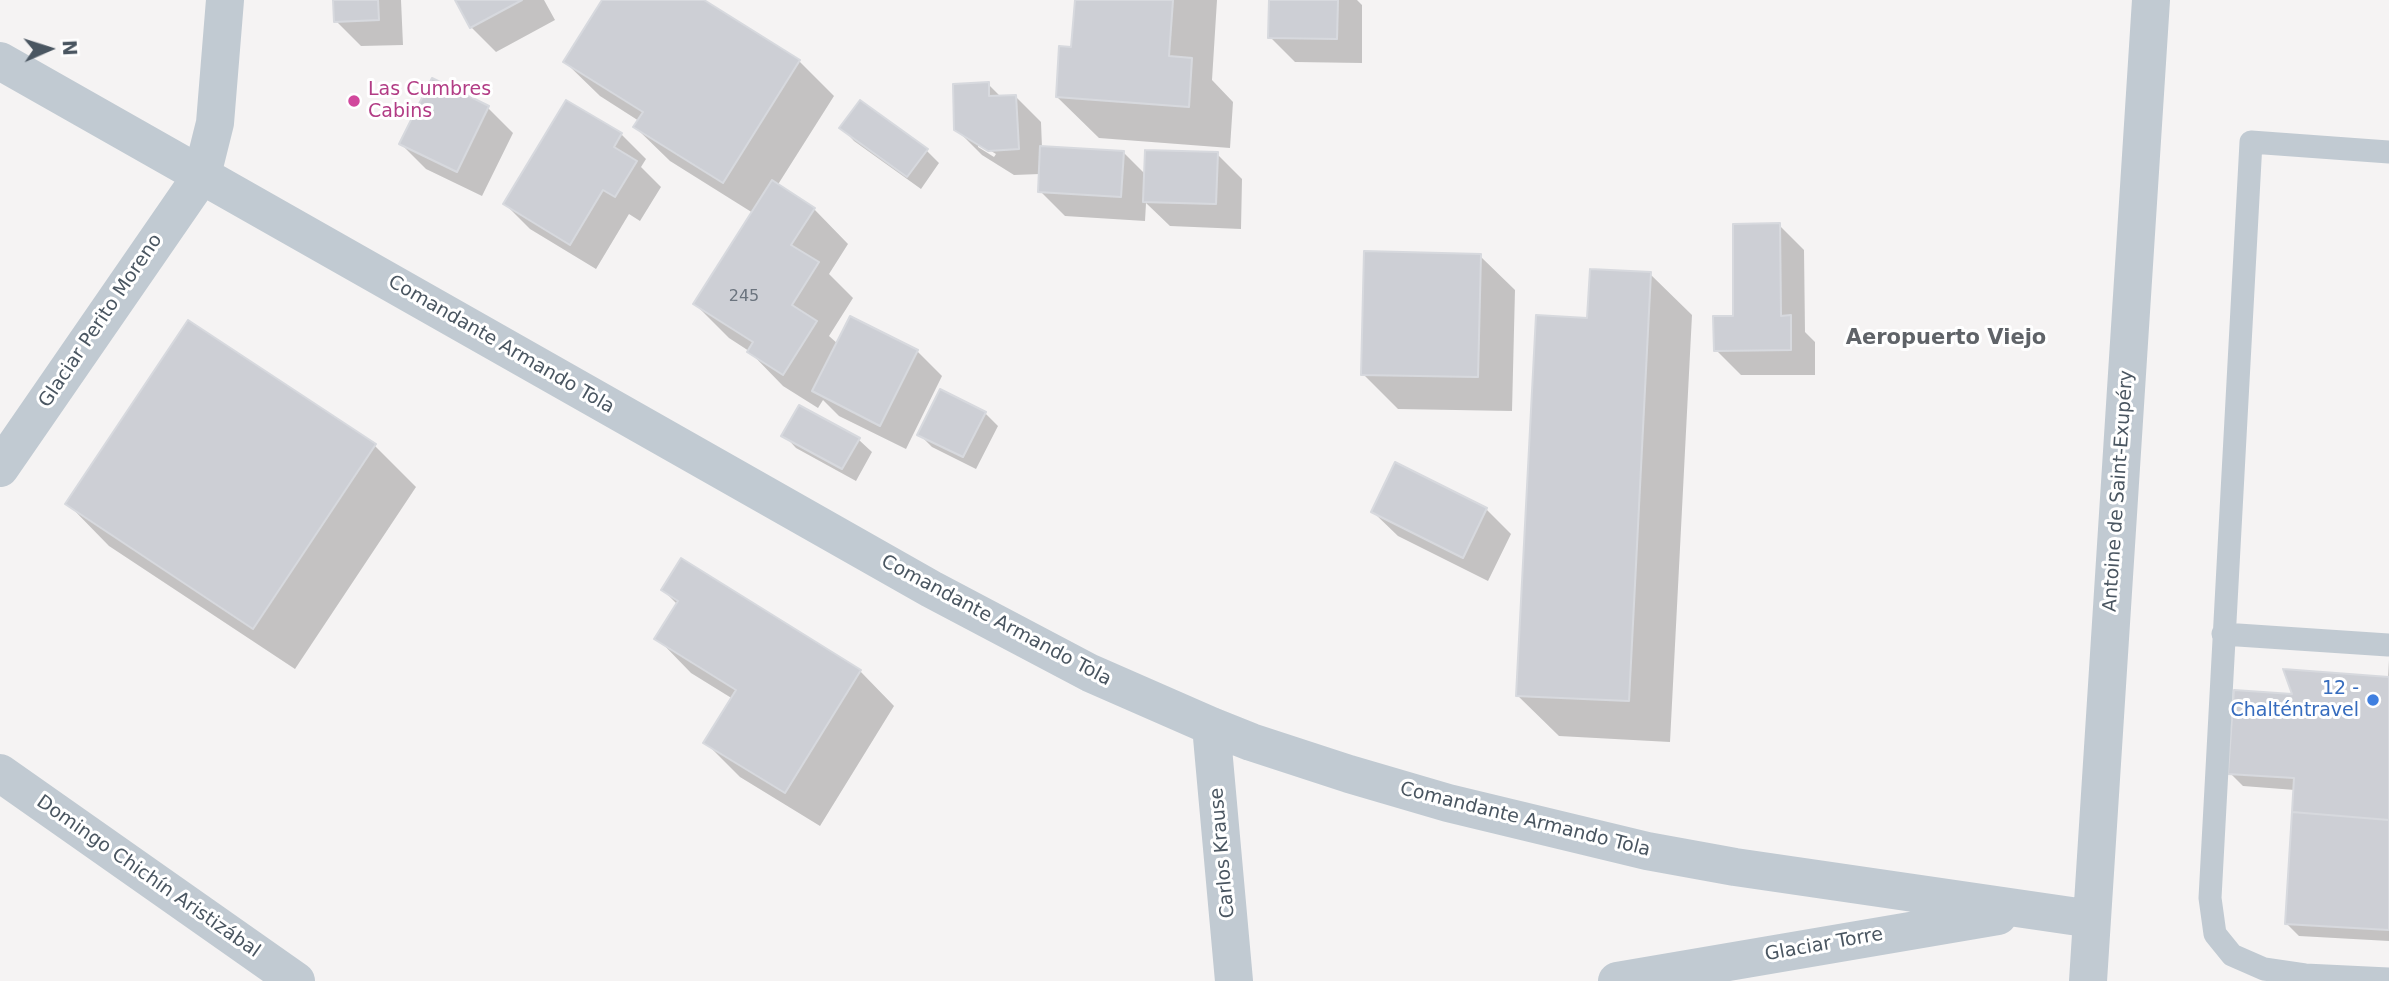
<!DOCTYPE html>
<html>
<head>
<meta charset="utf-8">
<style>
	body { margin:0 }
	#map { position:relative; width:2389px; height:981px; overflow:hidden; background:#f5f3f3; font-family:"DejaVu Sans",sans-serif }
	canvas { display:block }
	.north { position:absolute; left:14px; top:14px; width:70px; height:70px; -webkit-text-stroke:5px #fff; paint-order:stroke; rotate:87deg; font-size:19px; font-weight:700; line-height:28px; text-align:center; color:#4a5661 }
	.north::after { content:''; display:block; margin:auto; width:24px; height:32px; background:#4a5661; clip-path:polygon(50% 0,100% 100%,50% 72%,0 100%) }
</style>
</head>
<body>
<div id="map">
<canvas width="2389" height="981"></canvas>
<div class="north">N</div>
</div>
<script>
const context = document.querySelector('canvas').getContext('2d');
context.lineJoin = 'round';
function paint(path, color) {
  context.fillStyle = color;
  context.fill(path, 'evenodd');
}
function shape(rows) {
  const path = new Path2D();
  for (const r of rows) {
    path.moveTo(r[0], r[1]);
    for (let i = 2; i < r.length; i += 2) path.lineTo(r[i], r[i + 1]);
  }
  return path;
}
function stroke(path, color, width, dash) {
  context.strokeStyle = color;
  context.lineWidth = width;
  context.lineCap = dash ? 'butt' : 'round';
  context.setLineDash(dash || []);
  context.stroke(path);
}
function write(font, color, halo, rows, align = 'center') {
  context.font = font + ' "DejaVu Sans",sans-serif';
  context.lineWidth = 6;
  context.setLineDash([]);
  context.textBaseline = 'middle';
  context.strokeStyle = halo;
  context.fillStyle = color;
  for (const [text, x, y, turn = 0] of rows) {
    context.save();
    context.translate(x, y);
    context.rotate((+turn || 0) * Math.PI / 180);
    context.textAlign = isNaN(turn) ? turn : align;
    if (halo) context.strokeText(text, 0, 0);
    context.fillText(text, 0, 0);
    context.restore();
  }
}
const shadow = shape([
	[335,0,401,0,403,45,361,46,336,21],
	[457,0,544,0,555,20,496,52,471,27],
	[604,0,700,0,799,61,834,96,777,186,814,209,848,244,829,274,853,298,829,336,838,344,917,351,942,376,906,449,839,416,823,400,818,408,783,386,749,351,729,338,695,304,753,213,670,161,635,127,639,121,600,96,565,62],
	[1077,0,1217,0,1212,80,1233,102,1230,148,1099,138,1057,97,1073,49],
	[1271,0,1357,0,1362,5,1362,63,1295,62,1270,37],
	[988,84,1002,98,1016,97,1041,122,1042,148,1123,152,1146,175,1217,154,1242,179,1241,229,1170,226,1146,203,1145,221,1065,216,1040,191,1040,174,1014,175,982,155,956,129],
	[978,143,996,154,994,157,978,147],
	[488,108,513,133,482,196,426,169,401,144],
	[842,128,926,150,939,163,921,189,854,141],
	[621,134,646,159,641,167,661,187,640,221,629,214,596,269,530,229,505,204],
	[1779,225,1804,250,1805,332,1815,342,1815,375,1741,375,1716,350,1735,318],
	[1480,256,1515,290,1512,411,1398,409,1363,374],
	[1650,274,1692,315,1670,742,1559,736,1517,695,1589,319],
	[985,413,998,426,976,469,932,447,919,434],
	[784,435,859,440,872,452,856,481,796,448],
	[375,446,416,487,295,669,109,546,68,504],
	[1396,464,1486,509,1511,534,1488,581,1398,536,1373,512],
	[663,590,860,671,894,706,820,826,740,777,706,743,733,699,691,673,657,638,678,605],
	[2389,660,2389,941,2299,936,2286,923,2295,790,2243,786,2230,773,2294,696,2388,679]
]);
const building = shape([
	[333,0,378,0,379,20,334,22,333,0],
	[455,0,522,0,470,28,455,0],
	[602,0,704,0,800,60,723,183,633,127,643,112,563,62,602,0],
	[1075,0,1173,0,1169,56,1192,58,1189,107,1056,97,1059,46,1071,47,1075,0],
	[1269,0,1338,0,1337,39,1268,38,1269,0],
	[432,78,489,106,457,172,399,144,432,78],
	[989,82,989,96,1016,95,1019,149,988,151,954,130,953,84,989,82],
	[566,100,622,133,614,147,637,161,615,197,603,190,570,245,503,204,566,100],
	[860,100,928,149,907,177,839,128,860,100],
	[1040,146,1124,151,1121,197,1038,192,1040,146],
	[1145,150,1218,152,1216,204,1143,202,1145,150],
	[772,180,815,208,791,245,819,262,792,305,817,321,783,375,747,352,753,342,693,304,772,180],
	[1780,223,1781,316,1791,315,1791,350,1714,351,1713,316,1733,316,1733,224,1780,223],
	[1364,251,1481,254,1478,377,1361,375,1364,251],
	[1590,269,1651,272,1629,701,1516,696,1536,315,1587,318,1590,269],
	[850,316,918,350,880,426,812,391,850,316],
	[188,320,376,444,253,629,65,504,188,320],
	[940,389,986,412,963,457,917,435,940,389],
	[799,405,860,438,842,469,781,436,799,405],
	[1395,462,1487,508,1463,558,1371,512,1395,462],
	[681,558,861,670,785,793,703,743,736,690,654,639,678,601,661,590,681,558],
	[2283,669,2389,677,2389,820,2292,812,2294,778,2228,774,2234,690,2292,694,2283,669],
	[2292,812,2389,820,2389,930,2285,924,2292,812]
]);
const service = shape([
	[2389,152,2251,142,2210,898,2215,934,2232,955,2264,969,2305,975,2389,979],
	[2223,634,2388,645]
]);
const minor = shape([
	[0,61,931,589,1090,673,1211,726,1251,742,1349,774,1448,803,1647,851,1735,867,2092,919],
	[0,468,202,175,215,123,225,0],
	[1211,726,1234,981],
	[0,773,296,981],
	[1617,981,1998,916],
	[2088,981,2151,0]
]);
const markers = [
	[354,101,7,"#d1479c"],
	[2373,700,7,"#3f7fe0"]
];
const numberNames = [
	["245",744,297]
];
const hotelNames = [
	["Las Cumbres",368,90],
	["Cabins",368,112]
];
const streetNames = [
	["Glaciar Perito Moreno",101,321,-56],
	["Comandante Armando Tola",501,345,30],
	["Antoine de Saint-Exupéry",2119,491,-86],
	["Comandante Armando Tola",996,621,28],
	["Comandante Armando Tola",1525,820,14],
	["Carlos Krause",1223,853,-95],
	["Domingo Chichín Aristizábal",148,877,35],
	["Glaciar Torre",1824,945,-10]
];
const shopNames = [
	["12 -",2359,689],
	["Chalténtravel",2359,711]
];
const neighbourhoodNames = [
	["Aeropuerto Viejo",1946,339]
];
paint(shadow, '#0003');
paint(building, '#cdcfd5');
stroke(building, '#d7d9de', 2);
stroke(service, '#c1cad2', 23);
stroke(minor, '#c1cad2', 38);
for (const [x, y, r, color] of markers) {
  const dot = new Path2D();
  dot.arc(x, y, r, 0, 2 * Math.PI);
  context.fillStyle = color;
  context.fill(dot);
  stroke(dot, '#fff', 2.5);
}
write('16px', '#6b747e', null, numberNames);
write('19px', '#b23c85', '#fff', hotelNames, 'left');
write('19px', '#4a5661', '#fff', streetNames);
write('19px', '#366cbe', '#fff', shopNames, 'right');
write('bold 21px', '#5f6368', '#fff', neighbourhoodNames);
</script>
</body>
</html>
